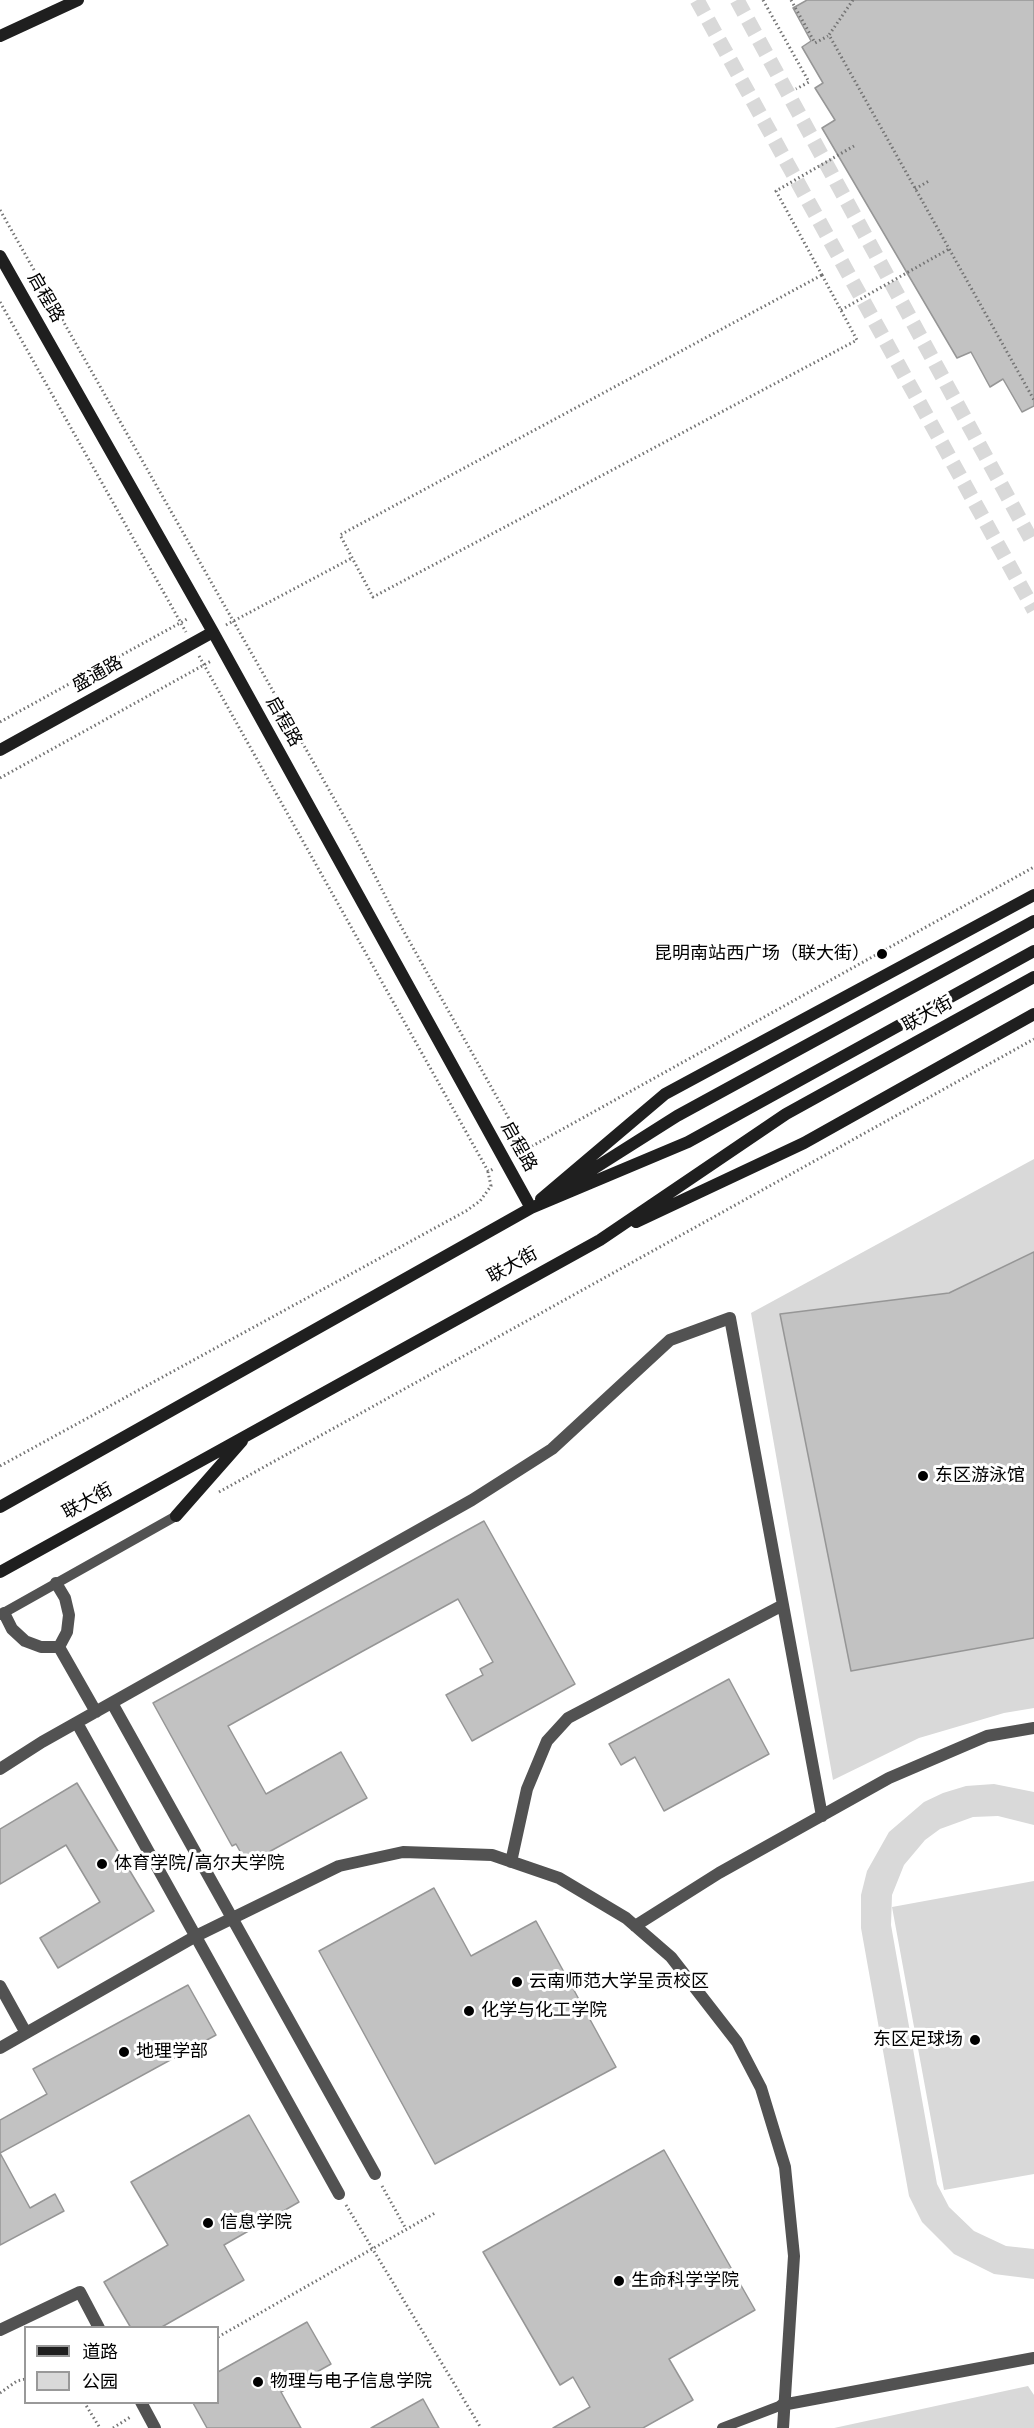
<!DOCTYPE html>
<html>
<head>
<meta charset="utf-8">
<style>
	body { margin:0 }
	#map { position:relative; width:1034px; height:2428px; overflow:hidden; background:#fff; font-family:Poppins,"Noto Sans SC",sans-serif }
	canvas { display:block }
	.legend { position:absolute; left:24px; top:2326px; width:195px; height:78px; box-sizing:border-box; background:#fff; border:2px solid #999; margin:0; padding:8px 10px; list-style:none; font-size:18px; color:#000 }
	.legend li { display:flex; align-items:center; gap:12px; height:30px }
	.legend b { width:30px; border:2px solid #999 }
</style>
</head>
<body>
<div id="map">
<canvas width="1034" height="2428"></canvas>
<ul class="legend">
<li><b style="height:8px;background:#1f1f1f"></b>道路</li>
<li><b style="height:16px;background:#d9d9d9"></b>公园</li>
</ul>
</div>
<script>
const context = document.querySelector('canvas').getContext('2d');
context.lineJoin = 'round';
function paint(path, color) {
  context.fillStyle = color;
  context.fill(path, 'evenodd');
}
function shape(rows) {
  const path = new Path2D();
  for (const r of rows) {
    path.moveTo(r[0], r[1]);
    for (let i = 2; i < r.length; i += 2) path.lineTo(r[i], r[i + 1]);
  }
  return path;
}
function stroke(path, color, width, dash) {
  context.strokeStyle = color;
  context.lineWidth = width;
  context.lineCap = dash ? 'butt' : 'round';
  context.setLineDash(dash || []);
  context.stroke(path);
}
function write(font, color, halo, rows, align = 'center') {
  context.font = font + ' Poppins,"Noto Sans SC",sans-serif';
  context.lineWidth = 6;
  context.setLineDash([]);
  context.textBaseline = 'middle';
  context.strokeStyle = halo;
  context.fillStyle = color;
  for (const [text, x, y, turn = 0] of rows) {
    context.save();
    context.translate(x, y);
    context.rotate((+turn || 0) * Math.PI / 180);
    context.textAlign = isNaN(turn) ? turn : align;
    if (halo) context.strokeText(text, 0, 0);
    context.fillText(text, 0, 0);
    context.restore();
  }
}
const green = shape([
	[1034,1159,1034,1708,1004,1713,919,1738,833,1780,751,1313],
	[994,1784,1034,1792,1034,1825,998,1816,973,1817,940,1829,925,1840,904,1865,892,1895,891,1925,937,2184,949,2207,974,2231,1006,2246,1034,2249,1034,2279,994,2274,954,2254,922,2222,909,2196,861,1928,861,1895,867,1871,889,1832,924,1802,943,1793,966,1786],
	[1034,1881,1034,2174,944,2190,892,1907],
	[1028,2386,1034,2395,1034,2428,834,2428]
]);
const building = shape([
	[807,0,1034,0,1034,406,1022,412,1003,379,990,387,971,352,957,358,822,128,835,120,815,88,823,83,802,47,811,41,793,8,807,0],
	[1034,1252,1034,1638,851,1671,780,1314,949,1293,1034,1252],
	[484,1521,575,1684,472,1741,446,1695,483,1675,480,1669,493,1662,458,1599,363,1651,228,1726,266,1794,341,1752,367,1798,247,1864,236,1844,232,1846,153,1703,484,1521],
	[729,1679,769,1754,664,1811,635,1757,621,1765,609,1744,729,1679],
	[77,1783,154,1911,58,1968,40,1938,100,1902,66,1845,0,1884,0,1829,77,1783],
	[434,1888,471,1956,536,1921,616,2067,435,2164,319,1951,434,1888],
	[188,1985,216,2035,0,2153,0,2120,47,2094,33,2069,188,1985],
	[249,2115,299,2202,224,2245,244,2280,160,2328,131,2328,104,2282,168,2245,131,2182,249,2115],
	[664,2150,755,2310,669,2359,693,2400,643,2428,553,2428,590,2407,573,2377,560,2385,483,2252,664,2150],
	[0,2153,30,2208,55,2194,64,2211,0,2245,0,2153],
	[307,2322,331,2364,281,2392,301,2428,207,2428,193,2403,218,2403,218,2372,307,2322],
	[423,2399,439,2428,371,2428,423,2399]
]);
const primaryTunnel = shape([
	[697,0,1034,610],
	[737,0,1034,545]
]);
const path = shape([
	[763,0,809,82,796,89],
	[791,0,815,43,828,36],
	[853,0,829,35,1034,400],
	[915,189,929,181],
	[0,210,349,825,398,921,526,1149],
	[822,275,857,340,373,597,340,535,822,275],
	[822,275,776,191,854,146],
	[0,302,186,632],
	[841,310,949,249],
	[226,625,352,558],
	[199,656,488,1171],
	[0,722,189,618],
	[0,778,211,661],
	[516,1155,1034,867],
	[0,1466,466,1211,480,1201,491,1186,488,1172,493,1169],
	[219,1492,1034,1039],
	[382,2186,406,2229],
	[346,2205,481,2428],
	[218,2337,435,2213],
	[0,2393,17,2381,26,2379],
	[84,2402,100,2428],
	[113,2428,132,2416]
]);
const lane = shape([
	[0,1615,176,1516],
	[722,2428,782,2405]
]);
const street = shape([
	[56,1583,65,1598,69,1615,67,1632,59,1647],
	[4,1613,12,1629,25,1641,41,1647,59,1647],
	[59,1647,96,1712],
	[112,1703,375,2174],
	[77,1723,339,2194],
	[0,1769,42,1742,472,1500,552,1449,670,1340,730,1318,822,1816],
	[511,1862,527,1789,547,1741,568,1718,783,1605],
	[635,1926,719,1873,889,1778,987,1736,1034,1728],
	[0,1986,26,2033],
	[0,2048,196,1936,339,1866,403,1852,492,1855,559,1878,626,1918,671,1957,737,2042,761,2088,785,2167,794,2256,783,2428],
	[0,2330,80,2292,99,2328],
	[141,2402,155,2428],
	[782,2405,1034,2358]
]);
const secondary = shape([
	[0,36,78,0],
	[0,256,213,632,531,1208],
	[0,750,213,632],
	[568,1185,677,1116,1034,921],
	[541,1199,665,1094,1034,895],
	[636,1222,804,1143,1034,1014],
	[0,1507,531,1208,688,1142,1034,951],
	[176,1516,242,1441],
	[0,1572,600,1240,786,1114,1034,977]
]);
const markers = [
	[882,954,6,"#000"],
	[923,1476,6,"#000"],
	[102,1864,6,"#000"],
	[517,1982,6,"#000"],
	[469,2011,6,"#000"],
	[975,2040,6,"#000"],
	[124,2052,6,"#000"],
	[208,2223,6,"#000"],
	[619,2281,6,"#000"],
	[258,2382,6,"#000"]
];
const streetNames = [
	["启程路",45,298,60],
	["盛通路",98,675,-29],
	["启程路",283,722,61],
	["联大街",928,1015,-29],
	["启程路",518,1147,61],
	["联大街",513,1266,-29],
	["联大街",88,1502,-29]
];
const poiNames = [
	["昆明南站西广场（联大街）",870,954,"right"],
	["东区游泳馆",935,1476],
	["体育学院/高尔夫学院",114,1864],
	["云南师范大学呈贡校区",529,1982],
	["化学与化工学院",481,2011],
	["东区足球场",963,2040,"right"],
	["地理学部",136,2052],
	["信息学院",220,2223],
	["生命科学学院",631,2281],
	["物理与电子信息学院",270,2382]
];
paint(green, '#d9d9d9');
paint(building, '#c2c2c2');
stroke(building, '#969696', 1.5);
stroke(primaryTunnel, '#d9d9d9', 15, [15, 8]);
stroke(path, '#747474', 3, [1.5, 3]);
stroke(lane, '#525252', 10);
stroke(street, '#525252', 12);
stroke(secondary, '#1f1f1f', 12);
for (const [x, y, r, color] of markers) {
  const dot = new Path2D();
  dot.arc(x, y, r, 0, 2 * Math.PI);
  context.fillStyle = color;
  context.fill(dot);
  stroke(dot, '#fff', 2);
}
write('18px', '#000', '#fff', streetNames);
write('18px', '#000', '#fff', poiNames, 'left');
</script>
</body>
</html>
